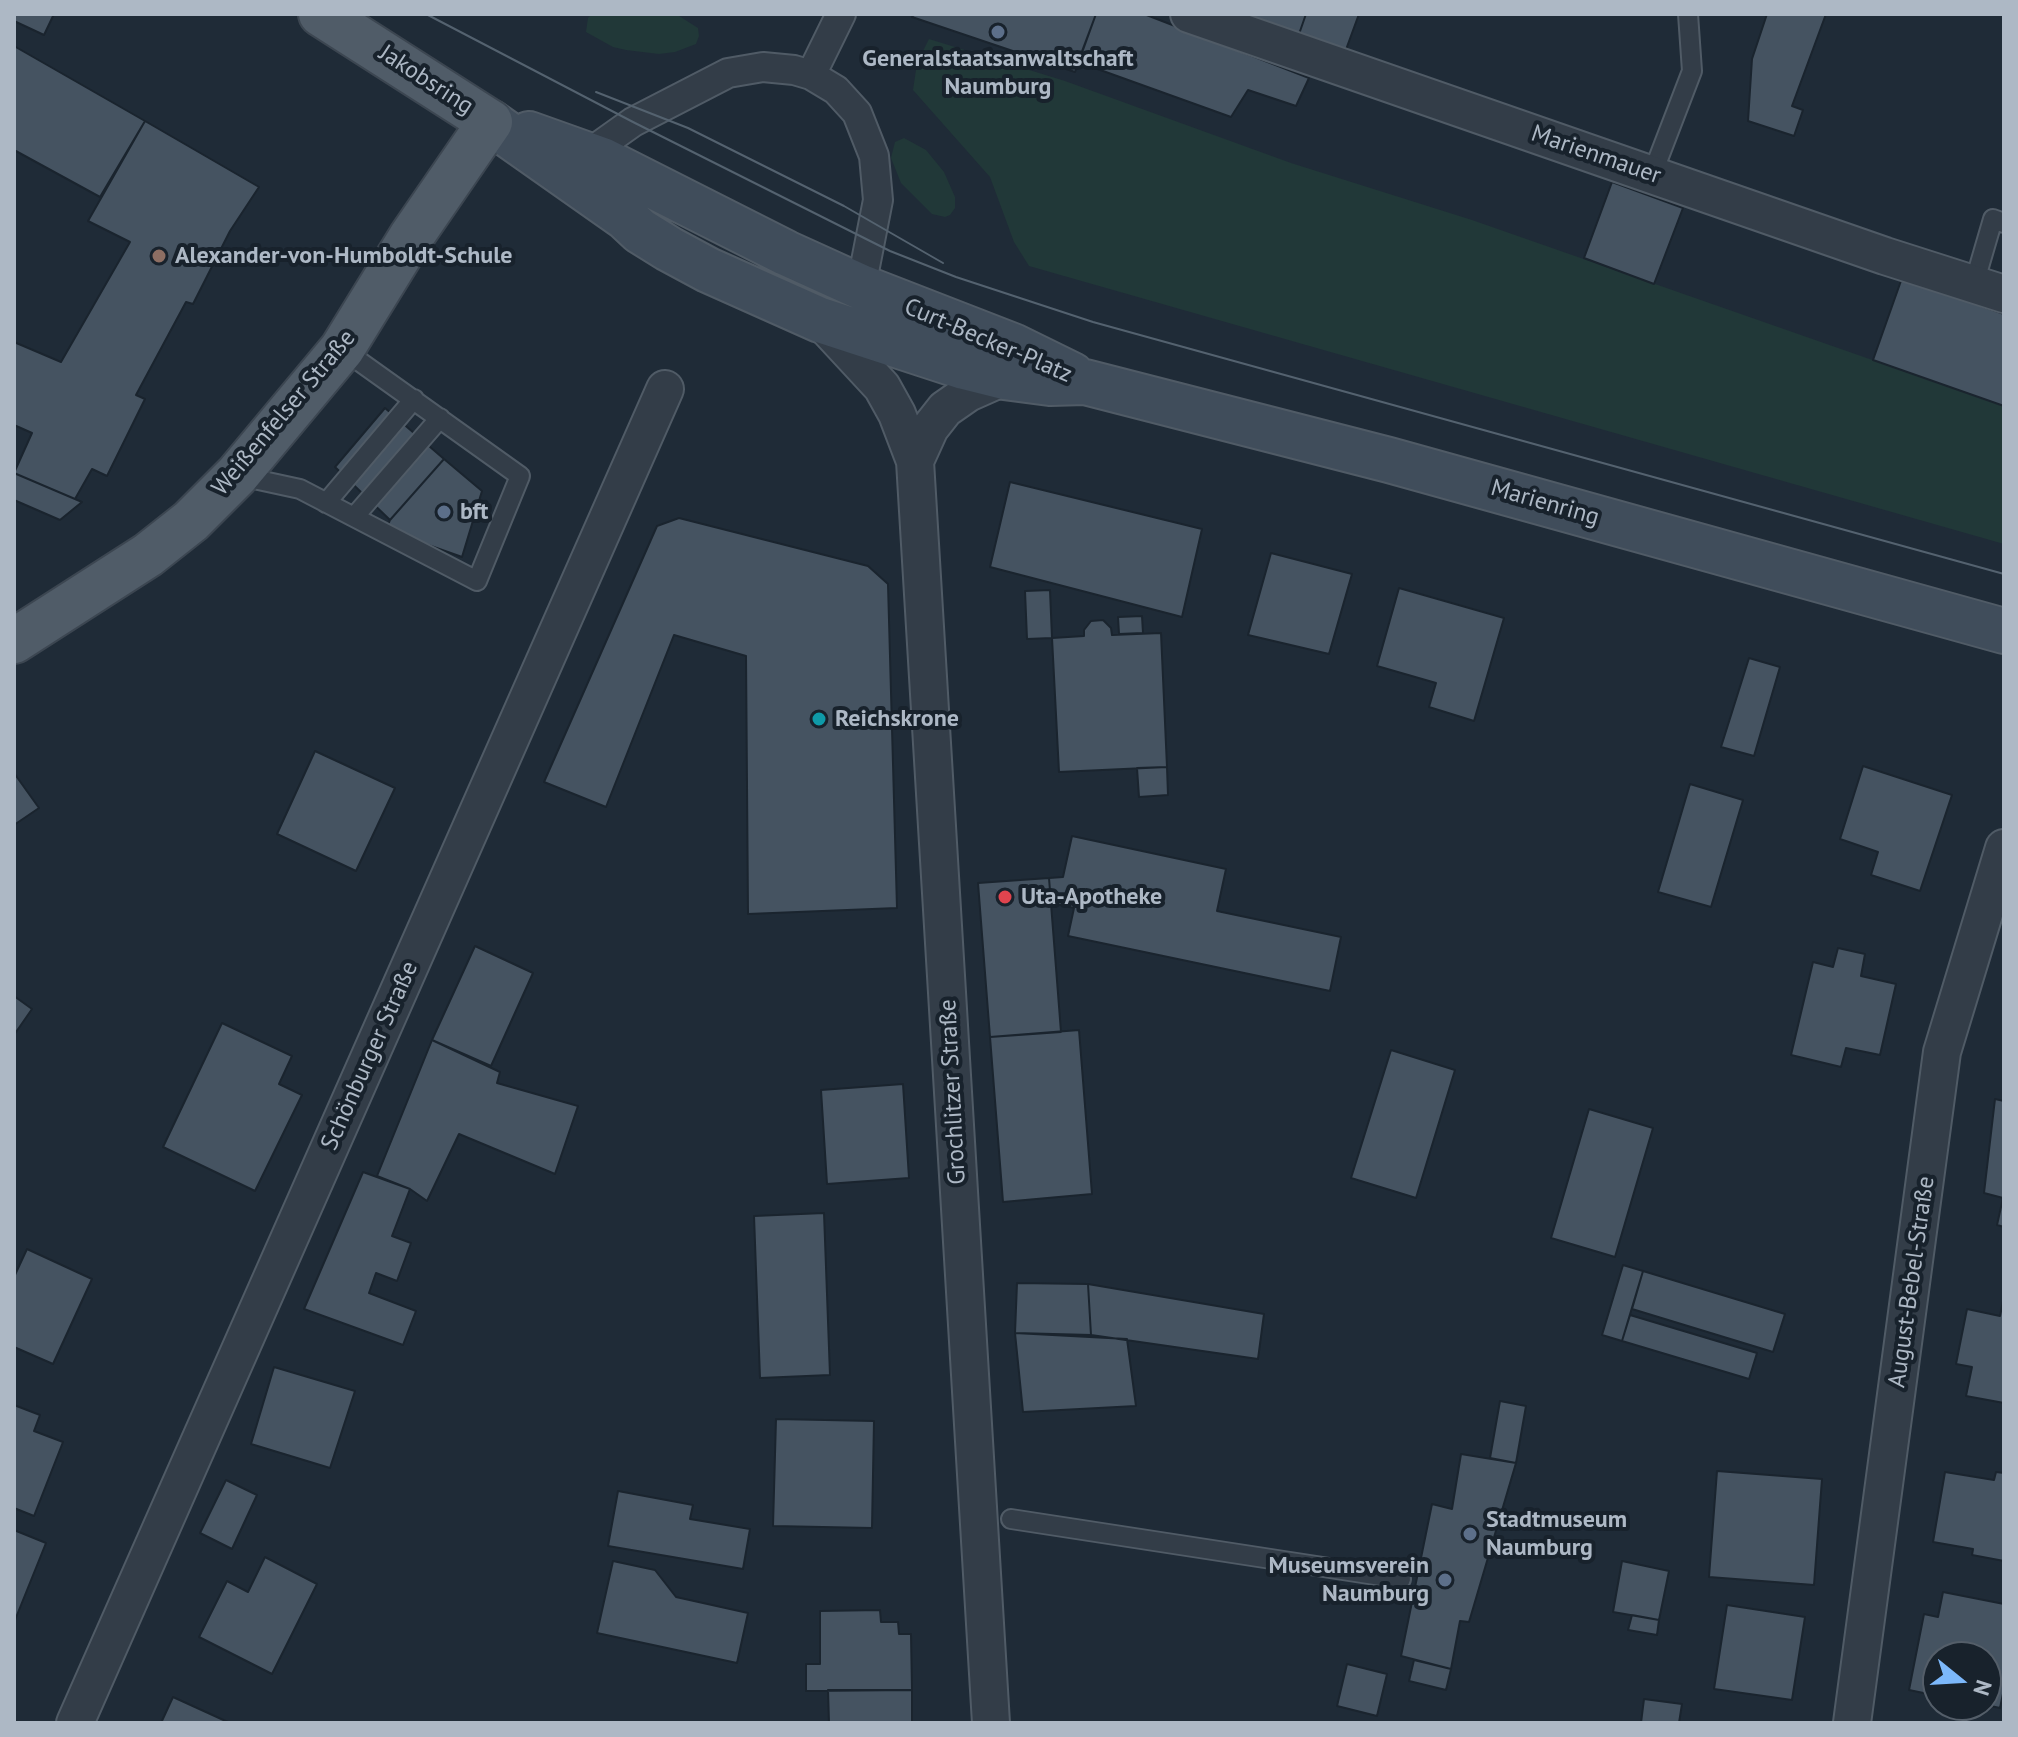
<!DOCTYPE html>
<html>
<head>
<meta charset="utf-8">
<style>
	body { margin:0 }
	#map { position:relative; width:2018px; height:1737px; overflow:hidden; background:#1f2b37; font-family:"PT Sans",sans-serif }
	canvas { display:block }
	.frame { position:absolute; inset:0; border:16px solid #adb8c5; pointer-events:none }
	.north { position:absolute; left:1922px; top:1641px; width:80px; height:80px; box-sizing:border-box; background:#18222c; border:2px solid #545e69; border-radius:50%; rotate:108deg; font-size:22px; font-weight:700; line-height:32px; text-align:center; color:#adb8c5 }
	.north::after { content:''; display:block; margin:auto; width:28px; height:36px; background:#7cb8fb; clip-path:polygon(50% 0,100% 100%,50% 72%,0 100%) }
</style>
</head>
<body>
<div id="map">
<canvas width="2018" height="1737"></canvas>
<div class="frame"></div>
<div class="north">N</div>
</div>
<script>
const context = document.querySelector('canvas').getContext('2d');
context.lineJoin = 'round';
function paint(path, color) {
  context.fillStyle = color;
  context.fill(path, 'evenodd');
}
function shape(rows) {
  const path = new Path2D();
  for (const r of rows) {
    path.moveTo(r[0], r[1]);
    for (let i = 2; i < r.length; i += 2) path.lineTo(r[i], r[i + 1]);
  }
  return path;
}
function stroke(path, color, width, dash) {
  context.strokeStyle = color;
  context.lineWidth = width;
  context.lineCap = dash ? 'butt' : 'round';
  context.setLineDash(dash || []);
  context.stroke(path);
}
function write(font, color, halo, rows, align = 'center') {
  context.font = font + ' "PT Sans",sans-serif';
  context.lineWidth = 8;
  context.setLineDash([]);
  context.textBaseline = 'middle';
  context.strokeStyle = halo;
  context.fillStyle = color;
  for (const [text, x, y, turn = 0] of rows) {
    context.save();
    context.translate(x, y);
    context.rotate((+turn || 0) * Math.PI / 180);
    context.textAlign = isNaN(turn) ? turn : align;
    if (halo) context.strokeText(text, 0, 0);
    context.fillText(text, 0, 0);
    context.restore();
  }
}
const green = shape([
	[592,14,676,14,698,28,699,36,696,44,675,52,659,54,626,50,613,47,586,32,588,18],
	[929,39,1065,81,1291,163,1472,220,2004,406,2004,544,1029,266,1014,242,990,177,913,90,917,63],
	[904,138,926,150,944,172,955,197,955,208,950,215,945,217,932,214,901,183,891,158,895,142]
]);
const building = shape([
	[14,14,54,14,44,35,14,21,14,14],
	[914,14,1096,14,1075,72,912,17,914,14],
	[1096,14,1144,14,1309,78,1296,106,1248,90,1231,117,1078,62,1096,14],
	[1232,14,1306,14,1298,37,1232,14],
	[1306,14,1359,14,1344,55,1298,37,1306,14],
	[1767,14,1826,14,1792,106,1803,110,1794,136,1748,121,1752,59,1767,14],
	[14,46,145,121,100,197,14,150,14,46],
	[145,121,259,187,230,231,193,304,186,302,136,395,145,399,107,476,92,469,75,499,14,473,32,433,14,425,14,342,61,362,130,242,88,221,145,121],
	[1612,182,1683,208,1654,284,1584,258,1612,182],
	[1902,278,2004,314,2004,406,1873,360,1902,278],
	[385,408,444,459,390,520,335,467,385,408],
	[444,459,482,491,462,557,386,530,390,520,444,459],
	[14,473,75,499,82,502,60,520,14,500,14,473],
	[1010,482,1202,529,1182,617,990,567,1010,482],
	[679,518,868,566,888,584,897,908,748,914,746,656,674,635,606,807,544,782,657,526,679,518],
	[1271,553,1352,574,1329,654,1248,635,1271,553],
	[1399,588,1504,618,1474,721,1429,707,1436,683,1377,666,1399,588],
	[1050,590,1052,638,1027,639,1025,591,1050,590],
	[1142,616,1143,633,1119,634,1118,617,1142,616],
	[1103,620,1111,628,1112,635,1161,633,1167,767,1059,772,1052,638,1084,636,1084,630,1091,621,1103,620],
	[1749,658,1780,667,1754,756,1721,747,1749,658],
	[315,751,395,788,356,871,277,834,315,751],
	[1863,766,1952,795,1920,891,1871,875,1878,852,1840,839,1863,766],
	[1167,767,1168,795,1139,797,1137,768,1167,767],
	[14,773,39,808,14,825,14,773],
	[1690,784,1743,800,1711,907,1658,892,1690,784],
	[1072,836,1226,869,1217,911,1341,937,1330,991,1068,936,1074,908,1051,903,1049,878,1063,877,1072,836],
	[1049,878,1061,1032,990,1037,978,883,1049,878],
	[475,946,533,973,491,1066,432,1040,475,946],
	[1838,948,1865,954,1861,976,1896,984,1880,1055,1846,1048,1841,1067,1791,1055,1813,962,1833,967,1838,948],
	[14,996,32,1009,14,1035,14,996],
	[222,1023,292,1056,279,1084,302,1095,255,1191,163,1147,222,1023],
	[1079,1030,1092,1194,1003,1202,990,1037,1079,1030],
	[432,1040,500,1072,497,1083,578,1106,555,1174,459,1134,427,1201,410,1189,377,1176,432,1040],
	[1391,1050,1455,1070,1416,1198,1351,1178,1391,1050],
	[903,1084,909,1178,827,1184,821,1090,903,1084],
	[1995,1099,2004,1101,2004,1227,1997,1225,2003,1198,1984,1193,1995,1099],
	[1589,1109,1653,1128,1615,1257,1551,1238,1589,1109],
	[363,1172,410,1189,392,1236,411,1243,397,1281,376,1273,369,1293,416,1311,403,1345,304,1309,363,1172],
	[824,1213,830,1375,760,1378,754,1216,824,1213],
	[27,1249,92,1279,53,1364,14,1347,14,1277,27,1249],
	[1623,1265,1643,1271,1622,1341,1602,1335,1623,1265],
	[1643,1271,1785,1314,1773,1352,1632,1309,1643,1271],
	[1017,1283,1088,1284,1091,1335,1015,1333,1017,1283],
	[1088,1284,1264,1314,1258,1359,1091,1335,1088,1284],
	[2004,1297,2004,1403,1966,1396,1972,1367,1956,1364,1967,1309,2000,1316,2004,1297],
	[1630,1315,1757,1353,1749,1379,1622,1341,1630,1315],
	[1015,1333,1127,1339,1136,1406,1023,1412,1015,1333],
	[274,1367,355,1391,330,1468,251,1444,274,1367],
	[1500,1401,1526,1406,1516,1463,1490,1458,1500,1401],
	[14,1405,40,1415,34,1431,63,1442,34,1516,14,1508,14,1405],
	[776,1419,874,1421,872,1528,773,1526,776,1419],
	[1461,1454,1516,1463,1469,1622,1460,1621,1451,1669,1401,1656,1432,1504,1452,1509,1461,1454],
	[1717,1471,1822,1479,1814,1585,1709,1577,1717,1471],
	[1945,1472,1994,1480,1996,1472,2004,1473,2004,1561,1972,1555,1973,1549,1933,1542,1945,1472],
	[226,1480,257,1495,232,1549,200,1533,226,1480],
	[618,1491,693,1505,690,1519,750,1529,743,1569,608,1546,618,1491],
	[14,1530,46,1543,15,1620,14,1619,14,1530],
	[265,1557,317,1584,272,1674,199,1637,227,1581,248,1592,265,1557],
	[613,1561,655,1570,676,1597,748,1613,737,1663,597,1633,613,1561],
	[1622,1561,1669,1571,1659,1620,1613,1612,1622,1561],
	[1943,1592,2004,1604,2004,1689,2000,1708,1986,1705,1986,1657,1938,1657,1938,1696,1909,1690,1924,1614,1938,1617,1943,1592],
	[1727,1605,1805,1617,1792,1700,1714,1689,1727,1605],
	[880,1610,881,1622,898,1622,899,1634,911,1634,912,1690,806,1691,806,1664,820,1664,820,1611,880,1610],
	[1632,1615,1659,1620,1657,1635,1628,1630,1632,1615],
	[1414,1660,1451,1669,1446,1690,1409,1681,1414,1660],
	[1347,1664,1387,1674,1377,1716,1337,1706,1347,1664],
	[828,1690,912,1690,912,1723,829,1723,828,1690],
	[173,1697,230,1723,161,1723,173,1697],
	[1644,1699,1682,1704,1679,1723,1641,1723,1644,1699]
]);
const service = shape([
	[1652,175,1692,71,1688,14],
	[1974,284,1993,219,2004,223],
	[240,476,300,489,477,581,520,476,342,349],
	[326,503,414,399],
	[354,517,440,418],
	[1011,1519,1401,1579]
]);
const pedestrian = shape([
	[811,75,841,14],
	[588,154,633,122,728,73,763,67,794,70,811,75,836,90,857,113,874,156,878,200,861,287]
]);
const minor = shape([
	[1189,14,1885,256,2004,294],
	[820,320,882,387,897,414,915,461,991,1723],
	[915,461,930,428,945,409,968,393,1004,377],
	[75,1723,665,389],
	[1852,1723,1942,1052,2004,848]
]);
const secondary = shape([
	[490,122,625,217,640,231,669,249,708,270,820,320,964,367,1004,377,1050,383,1085,382,1389,460,2004,631],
	[529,134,602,160,786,253,861,287,1013,346,1072,375]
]);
const primary = shape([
	[14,641,148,555,191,521,237,475,342,349,411,237,490,122,321,14]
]);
const tram = shape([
	[426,14,633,122,890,251,956,277,1093,322,2004,574],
	[596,92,688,128,844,206,943,263]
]);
const markers = [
	[998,32,8,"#5c6f8a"],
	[159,256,8,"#8d6e63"],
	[444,512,8,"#5c6f8a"],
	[819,719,8,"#0f9aa8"],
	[1005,897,8,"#e0444e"],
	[1470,1534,8,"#5c6f8a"],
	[1445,1580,8,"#5c6f8a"]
];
const poiNames = [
	["Generalstaatsanwaltschaft",998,59,"center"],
	["Naumburg",998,87,"center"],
	["Alexander-von-Humboldt-Schule",175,256],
	["bft",460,512],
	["Reichskrone",835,719],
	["Uta-Apotheke",1021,897],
	["Stadtmuseum",1486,1520],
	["Naumburg",1486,1548],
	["Museumsverein",1429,1566,"right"],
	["Naumburg",1429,1594,"right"]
];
const streetNames = [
	["Jakobsring",426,80,33],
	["Marienmauer",1596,155,19],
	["Curt-Becker-Platz",988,341,23],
	["Weißenfelser Straße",284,413,-50],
	["Marienring",1545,503,16],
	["Schönburger Straße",370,1056,-66],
	["Grochlitzer Straße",953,1092,-93],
	["August-Bebel-Straße",1912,1282,-82]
];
paint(green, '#213838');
paint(building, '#455361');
stroke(building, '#1a242e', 2);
stroke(service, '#505b66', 22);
stroke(pedestrian, '#505b66', 32);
stroke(minor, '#505b66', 40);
stroke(secondary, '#505b66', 48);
stroke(primary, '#3c4651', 48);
stroke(service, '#333d48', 18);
stroke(pedestrian, '#333d48', 28);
stroke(minor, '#333d48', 36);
stroke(secondary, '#404d5b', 44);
stroke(primary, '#505c68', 44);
stroke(tram, '#54626f', 2);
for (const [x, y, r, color] of markers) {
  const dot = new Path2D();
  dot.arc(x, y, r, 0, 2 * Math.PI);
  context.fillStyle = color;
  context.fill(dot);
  stroke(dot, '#18222c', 3);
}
write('bold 24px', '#adb8c5', '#18222c', poiNames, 'left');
write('24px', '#adb8c5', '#18222c', streetNames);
</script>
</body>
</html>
